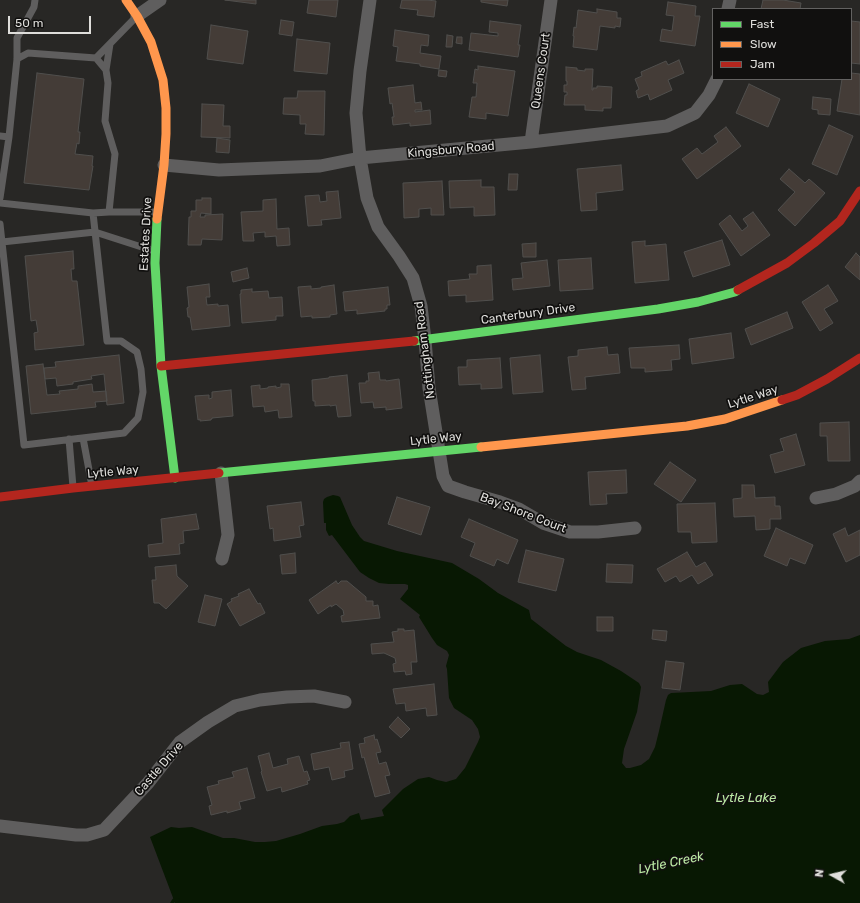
<!DOCTYPE html>
<html>
<head>
<meta charset="utf-8">
<style>
	body { margin:0 }
	#map { position:relative; width:860px; height:903px; overflow:hidden; background:#282725; font-family:Rubik,sans-serif }
	canvas { display:block }
	.legend { position:absolute; left:712px; top:8px; width:140px; height:72px; box-sizing:border-box; background:#11100f; border:1px solid #636261; margin:0; padding:5px 7px; list-style:none; font-size:12px; color:#dfdedb }
	.legend li { display:flex; align-items:center; gap:8px; height:20px }
	.legend b { width:20px; border:1px solid #636261 }
	.north { position:absolute; left:812px; top:855px; width:40px; height:40px; -webkit-text-stroke:3px #11100f; paint-order:stroke; rotate:278deg; font-size:11px; font-weight:700; line-height:16px; text-align:center; color:#dfdedb }
	.north::after { content:''; display:block; margin:auto; width:14px; height:18px; background:#dfdedb; clip-path:polygon(50% 0,100% 100%,50% 72%,0 100%) }
	.scale { position:absolute; left:8px; top:16px; width:83px; height:18px; box-sizing:border-box; border:2px solid #dfdedb; border-top:0; padding-left:5px; font-size:12px; line-height:14px; white-space:nowrap; color:#dfdedb; -webkit-text-stroke:3px #11100f; paint-order:stroke }
</style>
</head>
<body>
<div id="map">
<canvas width="860" height="903"></canvas>
<ul class="legend">
<li><b style="height:5px;background:#63d668"></b>Fast</li>
<li><b style="height:5px;background:#ff974d"></b>Slow</li>
<li><b style="height:5px;background:#b3261e"></b>Jam</li>
</ul>
<div class="north">N</div>
<div class="scale">50 m</div>
</div>
<script>
const context = document.querySelector('canvas').getContext('2d');
context.lineJoin = 'round';
function paint(path, color) {
  context.fillStyle = color;
  context.fill(path, 'evenodd');
}
function shape(rows) {
  const path = new Path2D();
  for (const r of rows) {
    path.moveTo(r[0], r[1]);
    for (let i = 2; i < r.length; i += 2) path.lineTo(r[i], r[i + 1]);
  }
  return path;
}
function stroke(path, color, width, dash) {
  context.strokeStyle = color;
  context.lineWidth = width;
  context.lineCap = dash ? 'butt' : 'round';
  context.setLineDash(dash || []);
  context.stroke(path);
}
function write(font, color, halo, rows, align = 'center') {
  context.font = font + ' Rubik,sans-serif';
  context.lineWidth = 3.5;
  context.setLineDash([]);
  context.textBaseline = 'middle';
  context.strokeStyle = halo;
  context.fillStyle = color;
  for (const [text, x, y, turn = 0] of rows) {
    context.save();
    context.translate(x, y);
    context.rotate((+turn || 0) * Math.PI / 180);
    context.textAlign = isNaN(turn) ? turn : align;
    if (halo) context.strokeText(text, 0, 0);
    context.fillText(text, 0, 0);
    context.restore();
  }
}
const water = shape([
	[333,495,338,496,340,497,352,525,360,537,364,541,397,551,452,563,479,579,498,593,529,610,531,619,566,646,577,652,601,660,621,671,639,683,641,687,637,712,624,749,622,763,626,768,630,768,641,765,649,759,655,747,659,731,666,700,668,695,671,693,711,691,730,685,742,684,757,694,763,695,769,692,768,682,783,662,801,648,825,641,849,639,860,635,860,903,175,903,150,837,171,827,179,828,192,827,223,838,234,838,255,842,265,842,276,841,300,834,322,826,337,824,344,822,350,816,359,813,361,820,384,816,382,810,403,789,418,779,429,777,437,780,446,782,456,779,465,768,478,742,480,737,478,729,472,720,454,708,449,698,447,669,446,666,449,655,447,651,437,645,432,638,419,617,420,615,400,599,408,589,408,585,405,584,389,584,379,583,369,578,360,572,332,535,329,536,326,530,326,523,324,523,323,502,324,499,327,497]
]);
const stream = shape([
	[172,903,174,900,178,900]
]);
const building = shape([
	[225,0,256,0,256,4,225,0],
	[309,0,338,0,336,17,307,13,309,0],
	[402,0,427,0,436,1,434,17,417,15,418,10,400,8,402,0],
	[481,0,508,0,507,6,481,2,481,0],
	[763,0,783,0,801,3,800,9,761,9,763,0],
	[668,2,696,6,695,16,700,16,695,46,660,41,662,29,672,31,674,16,666,15,668,2],
	[597,9,617,12,617,18,621,18,620,27,615,26,615,28,600,26,597,50,573,47,574,36,573,36,574,27,576,28,578,10,597,13,597,9],
	[281,20,294,22,292,36,279,34,281,20],
	[490,21,521,25,518,45,520,45,518,57,469,50,471,33,498,36,498,33,489,32,490,21],
	[851,21,860,22,860,64,851,63,851,21],
	[211,25,248,31,243,64,207,59,211,25],
	[395,30,429,35,428,46,421,45,420,53,441,56,439,69,420,66,420,64,396,61,398,47,393,46,395,30],
	[447,35,453,36,452,47,446,47,447,35],
	[457,37,462,37,462,44,456,43,457,37],
	[297,39,330,43,327,74,294,71,297,39],
	[679,60,684,73,668,80,672,90,650,100,648,94,638,98,636,91,639,89,635,79,642,76,641,72,666,61,668,65,679,60],
	[478,66,515,71,508,116,486,113,486,119,469,117,472,97,476,97,477,83,473,83,475,69,478,70,478,66],
	[566,67,577,68,577,70,585,71,585,69,593,69,592,90,593,90,593,88,597,88,597,86,612,87,611,108,603,108,603,111,585,110,585,105,564,105,565,95,567,95,567,92,564,92,564,85,567,85,567,81,566,81,566,67],
	[439,70,447,71,446,77,438,76,439,70],
	[37,73,84,79,78,132,80,132,79,144,77,143,75,154,93,156,92,166,93,166,89,190,24,183,37,73],
	[851,73,860,74,860,115,837,111,842,79,851,79,851,73],
	[749,84,780,99,768,127,736,113,749,84],
	[413,85,415,103,421,102,422,110,415,110,415,112,430,110,431,124,410,126,410,123,393,125,392,117,394,117,392,103,390,104,388,88,413,85],
	[298,91,325,91,324,135,305,134,306,124,300,124,300,115,283,114,284,98,297,98,298,91],
	[813,97,831,99,830,115,818,114,818,110,812,109,813,97],
	[202,104,224,105,223,126,230,126,230,138,201,137,202,104],
	[829,125,853,136,837,175,812,164,829,125],
	[726,127,741,146,697,179,682,159,697,148,702,154,718,142,714,136,726,127],
	[217,138,230,140,229,153,216,152,217,138],
	[621,165,623,190,596,193,597,210,581,211,577,169,621,165],
	[789,169,805,183,809,179,825,193,795,226,778,210,795,192,780,179,789,169],
	[509,174,518,174,517,190,508,190,509,174],
	[481,180,481,187,494,187,495,215,474,216,474,207,450,208,449,181,481,180],
	[442,181,444,215,431,215,431,208,419,209,419,217,404,218,403,183,442,181],
	[338,191,341,218,321,220,322,225,308,226,305,196,319,195,320,202,327,201,326,192,338,191],
	[202,198,211,198,211,214,201,213,200,217,205,217,205,215,223,214,222,240,202,239,201,245,188,245,189,217,191,217,191,211,196,211,196,200,202,200,202,198],
	[276,199,277,229,289,228,290,245,277,246,276,236,265,237,265,232,253,233,254,241,243,241,241,212,263,211,263,200,276,199],
	[753,212,770,235,741,256,719,224,730,215,742,231,748,226,743,219,753,212],
	[722,240,730,265,693,277,684,252,722,240],
	[645,241,645,246,666,244,669,280,635,283,632,242,645,241],
	[536,243,536,257,523,257,522,244,536,243],
	[73,251,74,269,71,269,72,281,77,281,84,345,35,350,34,333,38,332,36,320,31,321,25,256,73,251],
	[856,253,860,257,860,280,845,267,856,253],
	[591,258,593,289,560,291,558,260,591,258],
	[547,260,550,286,513,290,512,279,523,278,521,263,547,260],
	[491,265,493,300,466,302,466,295,449,296,448,281,470,279,469,274,477,274,477,266,491,265],
	[247,268,249,278,233,282,231,272,247,268],
	[209,284,210,297,206,297,207,305,218,304,218,306,228,305,230,326,192,330,190,317,188,317,187,308,189,307,187,287,209,284],
	[334,285,337,314,330,315,330,317,312,318,312,316,301,317,298,287,311,286,311,289,321,288,321,287,334,285],
	[828,285,838,301,824,309,833,323,820,331,802,302,828,285],
	[388,287,390,305,387,305,387,309,385,309,385,311,357,314,357,310,345,311,343,292,388,287],
	[252,289,252,292,268,291,269,298,282,297,283,316,276,316,276,320,242,323,240,294,241,294,241,290,252,289],
	[787,312,793,328,751,345,745,329,787,312],
	[731,333,734,358,692,364,689,339,731,333],
	[679,345,680,359,671,360,672,370,645,372,645,368,631,368,629,348,679,345],
	[607,347,608,355,618,354,620,373,585,377,586,389,572,390,568,357,578,356,578,350,607,347],
	[119,355,124,403,107,405,104,374,91,376,92,379,73,382,73,384,57,386,56,378,45,379,44,368,56,367,55,362,119,355],
	[540,355,543,392,513,394,510,358,540,355],
	[500,358,502,388,481,389,481,384,459,385,458,367,467,367,467,360,500,358],
	[43,364,47,395,60,394,59,391,78,389,78,386,92,384,93,392,106,391,107,401,95,402,96,407,31,414,26,366,43,364],
	[379,372,380,380,386,380,386,381,399,379,402,408,386,410,386,407,374,408,373,402,361,403,359,383,366,383,366,381,369,381,368,373,379,372],
	[347,375,351,416,338,417,336,405,330,406,330,405,315,406,315,401,313,401,312,380,329,378,329,377,347,375],
	[281,384,289,384,292,417,279,418,278,410,265,412,264,406,253,407,251,386,260,385,260,389,268,388,268,387,276,386,276,388,281,387,281,384],
	[231,390,233,416,212,418,212,419,211,419,211,420,200,421,200,419,198,420,195,396,209,395,209,399,212,398,212,392,231,390],
	[849,422,850,461,828,461,827,436,820,436,820,423,849,422],
	[796,434,805,465,775,473,770,455,784,451,780,439,796,434],
	[670,462,696,480,681,502,654,484,670,462],
	[626,470,627,493,606,494,607,504,590,505,588,472,626,470],
	[742,485,754,485,755,498,775,497,775,506,780,506,781,519,770,519,770,529,756,530,755,516,734,517,733,499,742,498,742,485],
	[397,497,430,507,421,535,388,524,397,497],
	[301,502,304,525,299,526,301,537,274,541,273,528,270,529,267,506,301,502],
	[715,503,717,542,692,543,691,532,678,532,677,504,715,503],
	[196,514,199,529,183,531,184,543,179,544,180,554,149,557,148,545,163,543,161,519,196,514],
	[469,519,518,540,508,564,497,559,494,566,470,556,475,543,461,537,469,519],
	[776,528,813,545,805,564,790,558,787,566,764,556,776,528],
	[845,528,848,536,860,530,860,555,846,562,833,534,845,528],
	[526,550,564,559,556,591,518,582,526,550],
	[687,552,696,567,705,562,713,575,698,584,692,575,680,582,676,576,665,582,657,569,687,552],
	[295,553,296,573,282,574,280,555,295,553],
	[607,564,633,565,632,583,606,582,607,564],
	[176,565,177,576,188,586,166,609,159,603,154,603,152,580,156,580,155,567,176,565],
	[336,581,338,584,341,581,347,581,366,597,366,601,373,601,373,606,378,605,380,618,342,622,341,616,344,615,343,610,336,604,331,607,331,605,318,614,309,600,336,581],
	[249,589,258,604,260,603,265,613,240,626,227,604,232,601,231,599,239,596,238,594,249,589],
	[205,595,222,599,215,626,198,622,205,595],
	[597,617,613,617,613,631,597,631,597,617],
	[398,629,404,629,404,631,414,630,417,662,411,662,412,674,406,675,405,671,394,672,393,664,396,663,395,658,384,653,372,654,371,644,394,642,392,632,398,631,398,629],
	[653,630,667,631,666,641,652,639,653,630],
	[666,661,684,663,680,690,662,688,666,661],
	[434,684,437,715,427,716,426,708,406,711,405,703,396,704,393,689,434,684],
	[398,717,410,729,401,738,389,727,398,717],
	[374,735,375,740,377,739,381,752,376,753,379,764,386,762,390,775,385,776,390,793,375,797,364,757,362,758,359,744,365,743,364,738,374,735],
	[349,742,353,769,344,771,345,777,332,780,329,767,314,770,311,754,341,748,340,743,349,742],
	[269,753,273,768,288,764,287,759,299,756,304,772,307,771,310,780,307,781,308,784,282,792,281,787,267,791,261,772,262,771,258,756,269,753],
	[247,768,255,798,239,802,241,809,227,813,227,811,211,815,209,806,212,805,207,787,219,784,218,781,234,777,232,772,247,768]
]);
const lane = shape([
	[96,58,106,70,108,83,105,121,115,154,109,212],
	[17,59,28,53,96,58,137,16],
	[106,70,110,44],
	[0,136,9,137],
	[0,198,9,137,17,59,17,38,34,7,35,0],
	[0,203,93,213,109,212,156,212],
	[0,224,24,445,124,433,138,418,143,392,141,369,137,352,121,341,107,341,93,213],
	[2,242,95,232,154,251],
	[83,438,92,486],
	[69,439,73,487]
]);
const street = shape([
	[370,0,360,71,356,113,360,158,367,198,378,227,399,256,413,278,421,306,425,340,429,388,443,476,448,486,465,492,500,502,519,509,543,523,570,532,598,532,635,528],
	[728,9,730,0],
	[137,16,160,0],
	[531,142,551,0],
	[164,165,219,170,320,166,360,158,531,142,667,126,695,113,709,95,717,79],
	[221,473,228,535,222,559],
	[816,498,836,494,855,486,860,481],
	[0,826,76,835,87,835,104,830,148,783,180,742,208,722,235,706,260,700,287,697,314,696,345,702]
]);
const fast = shape([
	[157,219,155,263,161,366,175,478],
	[414,341,658,309,698,302,735,292,738,290],
	[219,473,481,447]
]);
const slow = shape([
	[126,0,137,16,151,42,163,80,166,108,166,134,164,165,157,219],
	[481,447,687,426,725,419,782,400]
]);
const jam = shape([
	[738,290,787,263,814,243,840,221,860,191],
	[161,366,414,341],
	[782,400,797,395,827,379,860,358],
	[0,497,73,488,219,473]
]);
const streetNames = [
	["Queens Court",541,71,-82],
	["Kingsbury Road",451,150,-5],
	["Estates Drive",146,234,-87],
	["Canterbury Drive",528,314,-8],
	["Nottingham Road",425,350,-97],
	["Lytle Way",753,397,-18],
	["Lytle Way",436,439,-6],
	["Lytle Way",113,472,-5],
	["Bay Shore Court",523,513,21],
	["Castle Drive",159,769,-49]
];
const waterNames = [
	["Lytle Lake",746,798],
	["Lytle Creek",671,863,-12]
];
paint(water, '#081803');
stroke(stream, '#081803', 3.5);
paint(building, '#443c37');
stroke(building, '#504f4d', 1);
stroke(lane, '#5f5e5e', 7);
stroke(street, '#5f5e5e', 13);
stroke(fast, '#63d668', 9);
stroke(slow, '#ff974d', 9);
stroke(jam, '#b3261e', 9);
write('12px', '#dfdedb', '#11100f', streetNames);
write('italic 13px', '#bbe9a4', '#11100f', waterNames);
</script>
</body>
</html>
